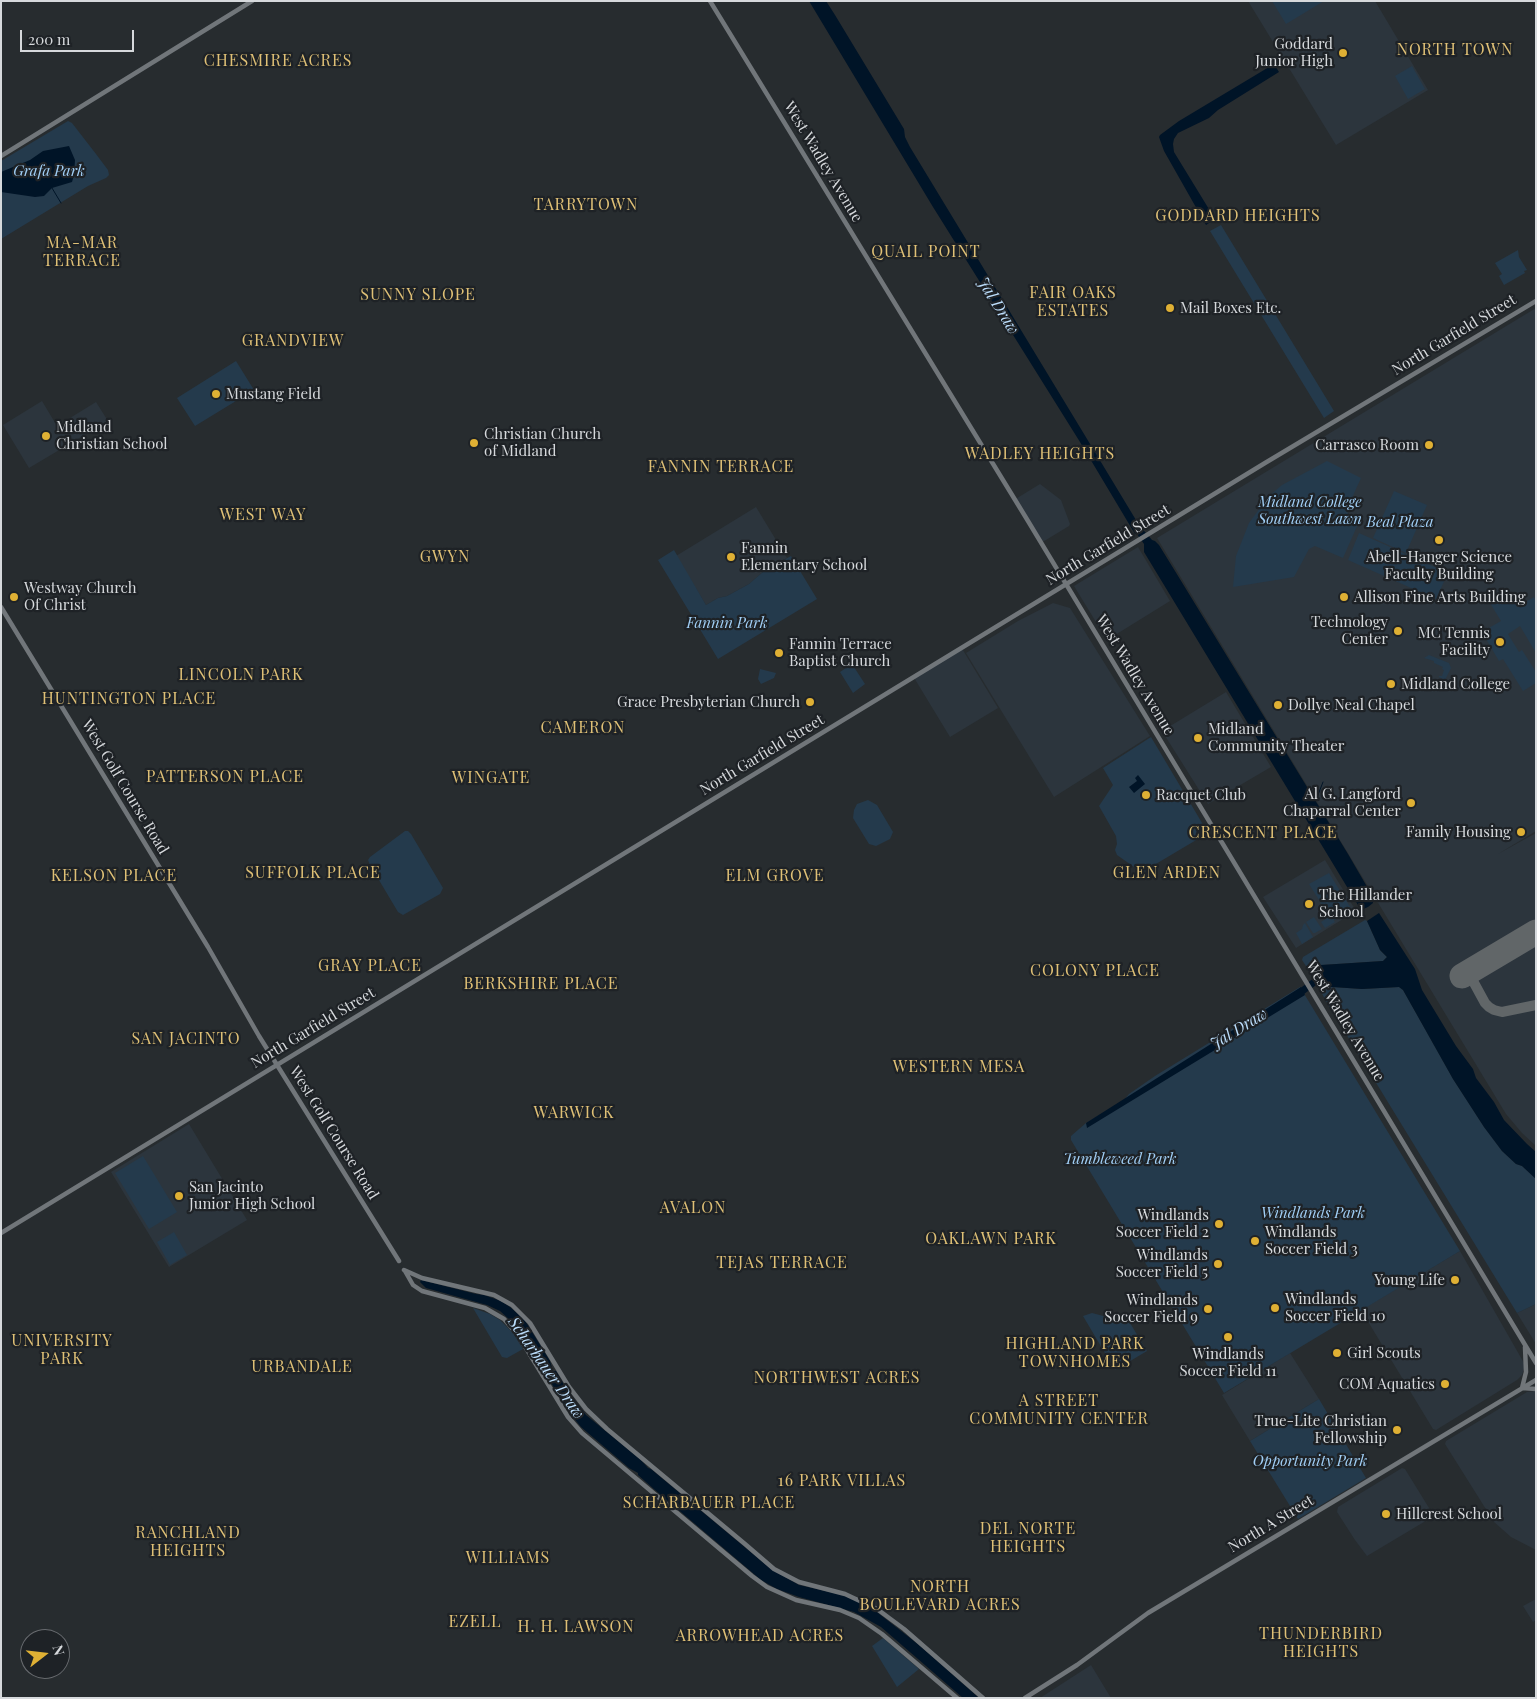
<!DOCTYPE html>
<html>
<head>
<meta charset="utf-8">
<style>
	body { margin:0 }
	#map { position:relative; width:1537px; height:1699px; overflow:hidden; background:#272c2f; font-family:"Playfair Display",serif }
	canvas { display:block }
	.frame { position:absolute; inset:0; border:2px solid #d6d9dc; pointer-events:none }
	.north { position:absolute; left:20px; top:1629px; width:50px; height:50px; box-sizing:border-box; background:#1e2226; border:1px solid #686b6f; border-radius:50%; rotate:74deg; font-size:14px; font-weight:700; line-height:20px; text-align:center; color:#d6d9dc }
	.north::after { content:''; display:block; margin:auto; width:18px; height:22px; background:#dfb034; clip-path:polygon(50% 0,100% 100%,50% 72%,0 100%) }
	.scale { position:absolute; left:20px; top:30px; width:114px; height:22px; box-sizing:border-box; border:2px solid #d6d9dc; border-top:0; padding-left:6px; font-size:15px; line-height:18px; white-space:nowrap; color:#d6d9dc; -webkit-text-stroke:4px #1e2226; paint-order:stroke }
</style>
</head>
<body>
<div id="map">
<canvas width="1537" height="1699"></canvas>
<div class="frame"></div>
<div class="north">N</div>
<div class="scale">200 m</div>
</div>
<script>
const context = document.querySelector('canvas').getContext('2d');
context.lineJoin = 'round';
function paint(path, color) {
  context.fillStyle = color;
  context.fill(path, 'evenodd');
}
function shape(rows) {
  const path = new Path2D();
  for (const r of rows) {
    path.moveTo(r[0], r[1]);
    for (let i = 2; i < r.length; i += 2) path.lineTo(r[i], r[i + 1]);
  }
  return path;
}
function stroke(path, color, width, dash) {
  context.strokeStyle = color;
  context.lineWidth = width;
  context.lineCap = dash ? 'butt' : 'round';
  context.setLineDash(dash || []);
  context.stroke(path);
}
function write(font, color, halo, rows, align = 'center') {
  context.font = font + ' "Playfair Display",serif';
  context.lineWidth = 4.5;
  context.setLineDash([]);
  context.textBaseline = 'middle';
  context.strokeStyle = halo;
  context.fillStyle = color;
  for (const [text, x, y, turn = 0] of rows) {
    context.save();
    context.translate(x, y);
    context.rotate((+turn || 0) * Math.PI / 180);
    context.textAlign = isNaN(turn) ? turn : align;
    if (halo) context.strokeText(text, 0, 0);
    context.fillText(text, 0, 0);
    context.restore();
  }
}
const built = shape([
	[1248,1,1375,1,1428,90,1336,145],
	[1536,308,1536,831,1498,854,1536,833,1536,1146,1522,1133,1506,1114,1157,538],
	[42,401,57,426,96,402,108,421,29,468,3,425],
	[1040,484,1061,500,1070,524,1069,526,1041,543,1014,500],
	[756,507,787,558,764,571,749,584,727,596,718,598,706,605,676,556],
	[1138,547,1170,601,1107,640,1074,586],
	[1053,603,1070,608,1150,736,1054,797,966,653,1018,621],
	[961,647,998,708,950,737,913,676],
	[1226,692,1271,767,1208,804,1162,731],
	[1325,860,1356,911,1296,948,1263,897],
	[189,1124,247,1220,169,1267,111,1172],
	[1460,1251,1524,1363,1524,1369,1522,1375,1517,1380,1436,1430,1433,1429,1361,1310],
	[1536,1304,1536,1344,1517,1313],
	[1290,1353,1319,1399,1250,1441,1222,1395],
	[1536,1391,1536,1550,1511,1537,1494,1522,1445,1444,1446,1441,1527,1392],
	[1402,1468,1405,1469,1434,1516,1367,1556,1355,1540,1337,1512,1338,1507],
	[1536,1599,1536,1620,1533,1622,1523,1606],
	[1091,1665,1111,1698,1040,1698]
]);
const green = shape([
	[1272,1,1324,1,1286,24],
	[1412,66,1425,89,1408,99,1395,76],
	[68,121,72,123,96,154,108,170,109,175,106,178,88,186,1,239,1,161],
	[1221,225,1334,411,1324,418,1210,231],
	[1518,250,1519,257,1527,270,1524,271,1525,273,1504,285,1499,276,1502,274,1495,263],
	[236,361,254,390,195,426,177,398],
	[1327,461,1361,478,1346,511,1358,524,1343,558,1315,546,1309,549,1294,577,1233,587,1236,556,1249,523,1268,497,1282,485],
	[1394,491,1427,505,1406,553,1373,538],
	[1359,533,1448,573,1436,599,1348,560],
	[674,550,706,605,718,598,727,596,749,584,764,571,791,556,817,599,718,659,658,560],
	[1508,593,1517,607,1534,597,1536,601,1536,653,1520,626,1508,634,1519,652,1522,650,1536,672,1536,683,1523,691,1503,659,1499,661,1482,632,1501,621,1490,603],
	[1429,655,1449,663,1451,668,1445,680,1439,677,1439,676,1442,676,1444,670,1442,669,1443,667,1434,663,1434,661,1424,658],
	[852,664,865,684,853,693,840,672],
	[760,669,776,673,774,678,761,684,758,679],
	[1151,737,1208,833,1139,874,1134,867,1117,855,1115,850,1117,844,1116,836,1099,806,1113,785,1103,768],
	[868,800,877,805,893,832,890,839,876,846,869,844,853,818,854,810,857,804],
	[405,831,408,831,411,834,443,888,440,894,403,915,398,912,370,865,368,860,370,857],
	[1329,873,1352,910,1335,920,1333,919,1335,922,1325,928,1321,922,1332,915,1329,916,1309,884],
	[1314,917,1322,929,1315,933,1313,933,1306,922],
	[1365,920,1367,921,1380,950,1387,957,1383,961,1306,966,1302,960,1303,957],
	[1305,923,1313,937,1302,944,1296,933,1302,929,1303,925],
	[1318,986,1362,989,1399,987,1403,990,1453,1079,1484,1127,1502,1151,1516,1164,1522,1166,1536,1179,1536,1304,1517,1313,1326,1001],
	[1300,987,1460,1251,1224,1393,1071,1140,1071,1136,1086,1123,1123,1101,1129,1094,1155,1076],
	[143,1156,177,1212,149,1229,115,1173],
	[174,1232,187,1255,170,1265,157,1242],
	[473,1308,490,1314,500,1320,513,1333,523,1349,507,1358,502,1357],
	[1092,1313,1130,1323,1147,1351,1115,1370,1083,1316],
	[1319,1399,1366,1478,1298,1519,1250,1441],
	[883,1638,919,1669,897,1687,872,1646]
]);
const water = shape([
	[809,1,826,1,835,15,904,129,905,137,910,147,1081,429,1139,525,1152,540,1155,541,1159,545,1175,571,1348,854,1373,897,1373,903,1368,907,1361,910,1144,552,1144,544,1137,534,1135,534,1080,442,933,207],
	[1274,64,1279,72,1218,110,1209,118,1178,133,1174,139,1173,144,1174,152,1215,219,1206,225,1164,151,1159,137,1160,135,1179,121],
	[69,146,75,160,74,175,72,182,52,188,44,196,35,197,1,192,1,172,30,160,43,151],
	[1138,775,1145,784,1134,793,1129,787,1137,781,1135,778],
	[1379,913,1415,969,1422,990,1456,1046,1473,1069,1476,1078,1494,1102,1504,1120,1527,1144,1536,1152,1536,1179,1522,1166,1516,1164,1502,1151,1484,1127,1453,1079,1403,990,1399,987,1362,989,1318,986,1306,966,1383,961,1387,957,1380,950,1367,921],
	[1301,987,1305,995,1087,1128,1086,1123],
	[421,1280,476,1294,484,1295,501,1301,510,1307,524,1319,550,1361,553,1371,556,1371,567,1390,586,1415,641,1460,648,1468,651,1469,771,1569,799,1585,843,1595,873,1609,919,1645,979,1698,963,1698,881,1627,854,1612,799,1597,777,1589,761,1580,655,1490,638,1475,638,1473,629,1468,581,1427,568,1411,525,1339,510,1320,500,1311,487,1305,426,1288,420,1282]
]);
const stream = shape([
	[52,188,61,203],
	[1316,800,1323,782]
]);
const river = shape([
	[1297,995,1317,980,1323,979]
]);
const taxiway = shape([
	[1481,964,1474,974,1473,981,1485,1003,1489,1007,1494,1010,1502,1012,1536,1005]
]);
const runway = shape([
	[1462,976,1536,932]
]);
const secondary = shape([
	[710,1,1028,521,1536,1363],
	[1,156,252,1],
	[1,607,208,947,259,1036,399,1261],
	[1,1233,1265,463,1536,301],
	[404,1270,422,1278,494,1295,512,1305,530,1323,569,1387,586,1409,607,1429,745,1544,774,1569,799,1582,845,1594,877,1609,904,1629,983,1698],
	[405,1271,413,1285,422,1291,485,1308,504,1319,518,1335,568,1417,582,1433,752,1576,767,1587,796,1600,840,1610,859,1618,882,1634,957,1698],
	[1525,1347,1526,1372,1522,1388,1536,1389],
	[1025,1698,1077,1665,1148,1613,1536,1380]
]);
const markers = [
	[1343,53,5,"#dfb034"],
	[1170,308,5,"#dfb034"],
	[216,394,5,"#dfb034"],
	[46,436,5,"#dfb034"],
	[474,443,5,"#dfb034"],
	[1429,445,5,"#dfb034"],
	[1439,540,5,"#dfb034"],
	[731,557,5,"#dfb034"],
	[14,597,5,"#dfb034"],
	[1344,597,5,"#dfb034"],
	[1398,631,5,"#dfb034"],
	[1500,642,5,"#dfb034"],
	[779,653,5,"#dfb034"],
	[1391,684,5,"#dfb034"],
	[810,702,5,"#dfb034"],
	[1278,705,5,"#dfb034"],
	[1198,738,5,"#dfb034"],
	[1146,795,5,"#dfb034"],
	[1411,803,5,"#dfb034"],
	[1521,832,5,"#dfb034"],
	[1309,904,5,"#dfb034"],
	[179,1196,5,"#dfb034"],
	[1219,1224,5,"#dfb034"],
	[1255,1241,5,"#dfb034"],
	[1218,1264,5,"#dfb034"],
	[1455,1280,5,"#dfb034"],
	[1275,1308,5,"#dfb034"],
	[1208,1309,5,"#dfb034"],
	[1228,1337,5,"#dfb034"],
	[1337,1353,5,"#dfb034"],
	[1445,1384,5,"#dfb034"],
	[1397,1430,5,"#dfb034"],
	[1386,1514,5,"#dfb034"]
];
const poiNames = [
	["Goddard",1333,44,"right"],
	["Junior High",1333,61,"right"],
	["Mail Boxes Etc.",1180,308],
	["Mustang Field",226,394],
	["Midland",56,427],
	["Christian School",56,444],
	["Christian Church",484,434],
	["of Midland",484,451],
	["Carrasco Room",1419,445,"right"],
	["Fannin",741,548],
	["Elementary School",741,565],
	["Abell-Hanger Science",1439,557,"center"],
	["Faculty Building",1439,574,"center"],
	["Westway Church",24,588],
	["Of Christ",24,605],
	["Allison Fine Arts Building",1354,597],
	["Technology",1388,622,"right"],
	["Center",1388,639,"right"],
	["MC Tennis",1490,633,"right"],
	["Facility",1490,650,"right"],
	["Fannin Terrace",789,644],
	["Baptist Church",789,661],
	["Midland College",1401,684],
	["Grace Presbyterian Church",800,702,"right"],
	["Dollye Neal Chapel",1288,705],
	["Midland",1208,729],
	["Community Theater",1208,746],
	["Al G. Langford",1401,794,"right"],
	["Chaparral Center",1401,811,"right"],
	["Racquet Club",1156,795],
	["Family Housing",1511,832,"right"],
	["The Hillander",1319,895],
	["School",1319,912],
	["San Jacinto",189,1187],
	["Junior High School",189,1204],
	["Windlands",1209,1215,"right"],
	["Soccer Field 2",1209,1232,"right"],
	["Windlands",1265,1232],
	["Soccer Field 3",1265,1249],
	["Windlands",1208,1255,"right"],
	["Soccer Field 5",1208,1272,"right"],
	["Young Life",1445,1280,"right"],
	["Windlands",1285,1299],
	["Soccer Field 10",1285,1316],
	["Windlands",1198,1300,"right"],
	["Soccer Field 9",1198,1317,"right"],
	["Girl Scouts",1347,1353],
	["Windlands",1228,1354,"center"],
	["Soccer Field 11",1228,1371,"center"],
	["COM Aquatics",1435,1384,"right"],
	["True-Lite Christian",1387,1421,"right"],
	["Fellowship",1387,1438,"right"],
	["Hillcrest School",1396,1514]
];
const streetNames = [
	["West Wadley Avenue",823,162,59],
	["North Garfield Street",1454,335,-31],
	["North Garfield Street",1108,545,-31],
	["West Wadley Avenue",1135,675,59],
	["North Garfield Street",762,755,-31],
	["West Golf Course Road",125,787,59],
	["West Wadley Avenue",1345,1021,59],
	["North Garfield Street",313,1028,-31],
	["West Golf Course Road",334,1133,58],
	["North A Street",1271,1524,-31]
];
const parkNames = [
	["Grafa Park",49,171],
	["Midland College",1310,502],
	["Southwest Lawn",1310,519],
	["Beal Plaza",1400,522],
	["Fannin Park",727,623],
	["Tumbleweed Park",1120,1159],
	["Windlands Park",1313,1213],
	["Opportunity Park",1310,1461]
];
const neighbourhoodNames = [
	["NORTH TOWN",1455,50],
	["CHESMIRE ACRES",278,61],
	["TARRYTOWN",586,205],
	["GODDARD HEIGHTS",1238,216],
	["MA-MAR",82,243],
	["TERRACE",82,261],
	["QUAIL POINT",926,252],
	["FAIR OAKS",1073,293],
	["ESTATES",1073,311],
	["SUNNY SLOPE",418,295],
	["GRANDVIEW",293,341],
	["WADLEY HEIGHTS",1040,454],
	["FANNIN TERRACE",721,467],
	["WEST WAY",263,515],
	["GWYN",445,557],
	["LINCOLN PARK",241,675],
	["HUNTINGTON PLACE",129,699],
	["CAMERON",583,728],
	["PATTERSON PLACE",225,777],
	["WINGATE",491,778],
	["CRESCENT PLACE",1263,833],
	["SUFFOLK PLACE",313,873],
	["GLEN ARDEN",1167,873],
	["KELSON PLACE",114,876],
	["ELM GROVE",775,876],
	["GRAY PLACE",370,966],
	["COLONY PLACE",1095,971],
	["BERKSHIRE PLACE",541,984],
	["SAN JACINTO",186,1039],
	["WESTERN MESA",959,1067],
	["WARWICK",574,1113],
	["AVALON",693,1208],
	["OAKLAWN PARK",991,1239],
	["TEJAS TERRACE",782,1263],
	["UNIVERSITY",62,1341],
	["PARK",62,1359],
	["HIGHLAND PARK",1075,1344],
	["TOWNHOMES",1075,1362],
	["URBANDALE",302,1367],
	["NORTHWEST ACRES",837,1378],
	["A STREET",1059,1401],
	["COMMUNITY CENTER",1059,1419],
	["16 PARK VILLAS",842,1481],
	["SCHARBAUER PLACE",709,1503],
	["DEL NORTE",1028,1529],
	["HEIGHTS",1028,1547],
	["RANCHLAND",188,1533],
	["HEIGHTS",188,1551],
	["WILLIAMS",508,1558],
	["NORTH",940,1587],
	["BOULEVARD ACRES",940,1605],
	["EZELL",475,1622],
	["H. H. LAWSON",576,1627],
	["THUNDERBIRD",1321,1634],
	["HEIGHTS",1321,1652],
	["ARROWHEAD ACRES",760,1636]
];
const waterNames = [
	["Jal Draw",998,306,58],
	["Jal Draw",1239,1029,-32],
	["Scharbauer Draw",546,1368,55]
];
paint(built, '#2c353d');
paint(green, '#243a4c');
paint(water, '#001427');
stroke(stream, '#001427', 1);
stroke(river, '#001427', 7);
stroke(taxiway, '#616668', 10);
stroke(runway, '#616668', 25);
stroke(secondary, '#71767a', 4.5);
for (const [x, y, r, color] of markers) {
  const dot = new Path2D();
  dot.arc(x, y, r, 0, 2 * Math.PI);
  context.fillStyle = color;
  context.fill(dot);
  stroke(dot, '#1e2226', 2);
}
write('15px', '#d6d9dc', '#1e2226', poiNames, 'left');
write('15px', '#d6d9dc', '#1e2226', streetNames);
write('italic 15px', '#a1cff6', '#1e2226', parkNames);
context.letterSpacing = '1px';
write('16px', '#dfc076', '#1e2226', neighbourhoodNames);
context.letterSpacing = '0px';
write('italic 16px', '#bcdefc', '#1e2226', waterNames);
</script>
</body>
</html>
